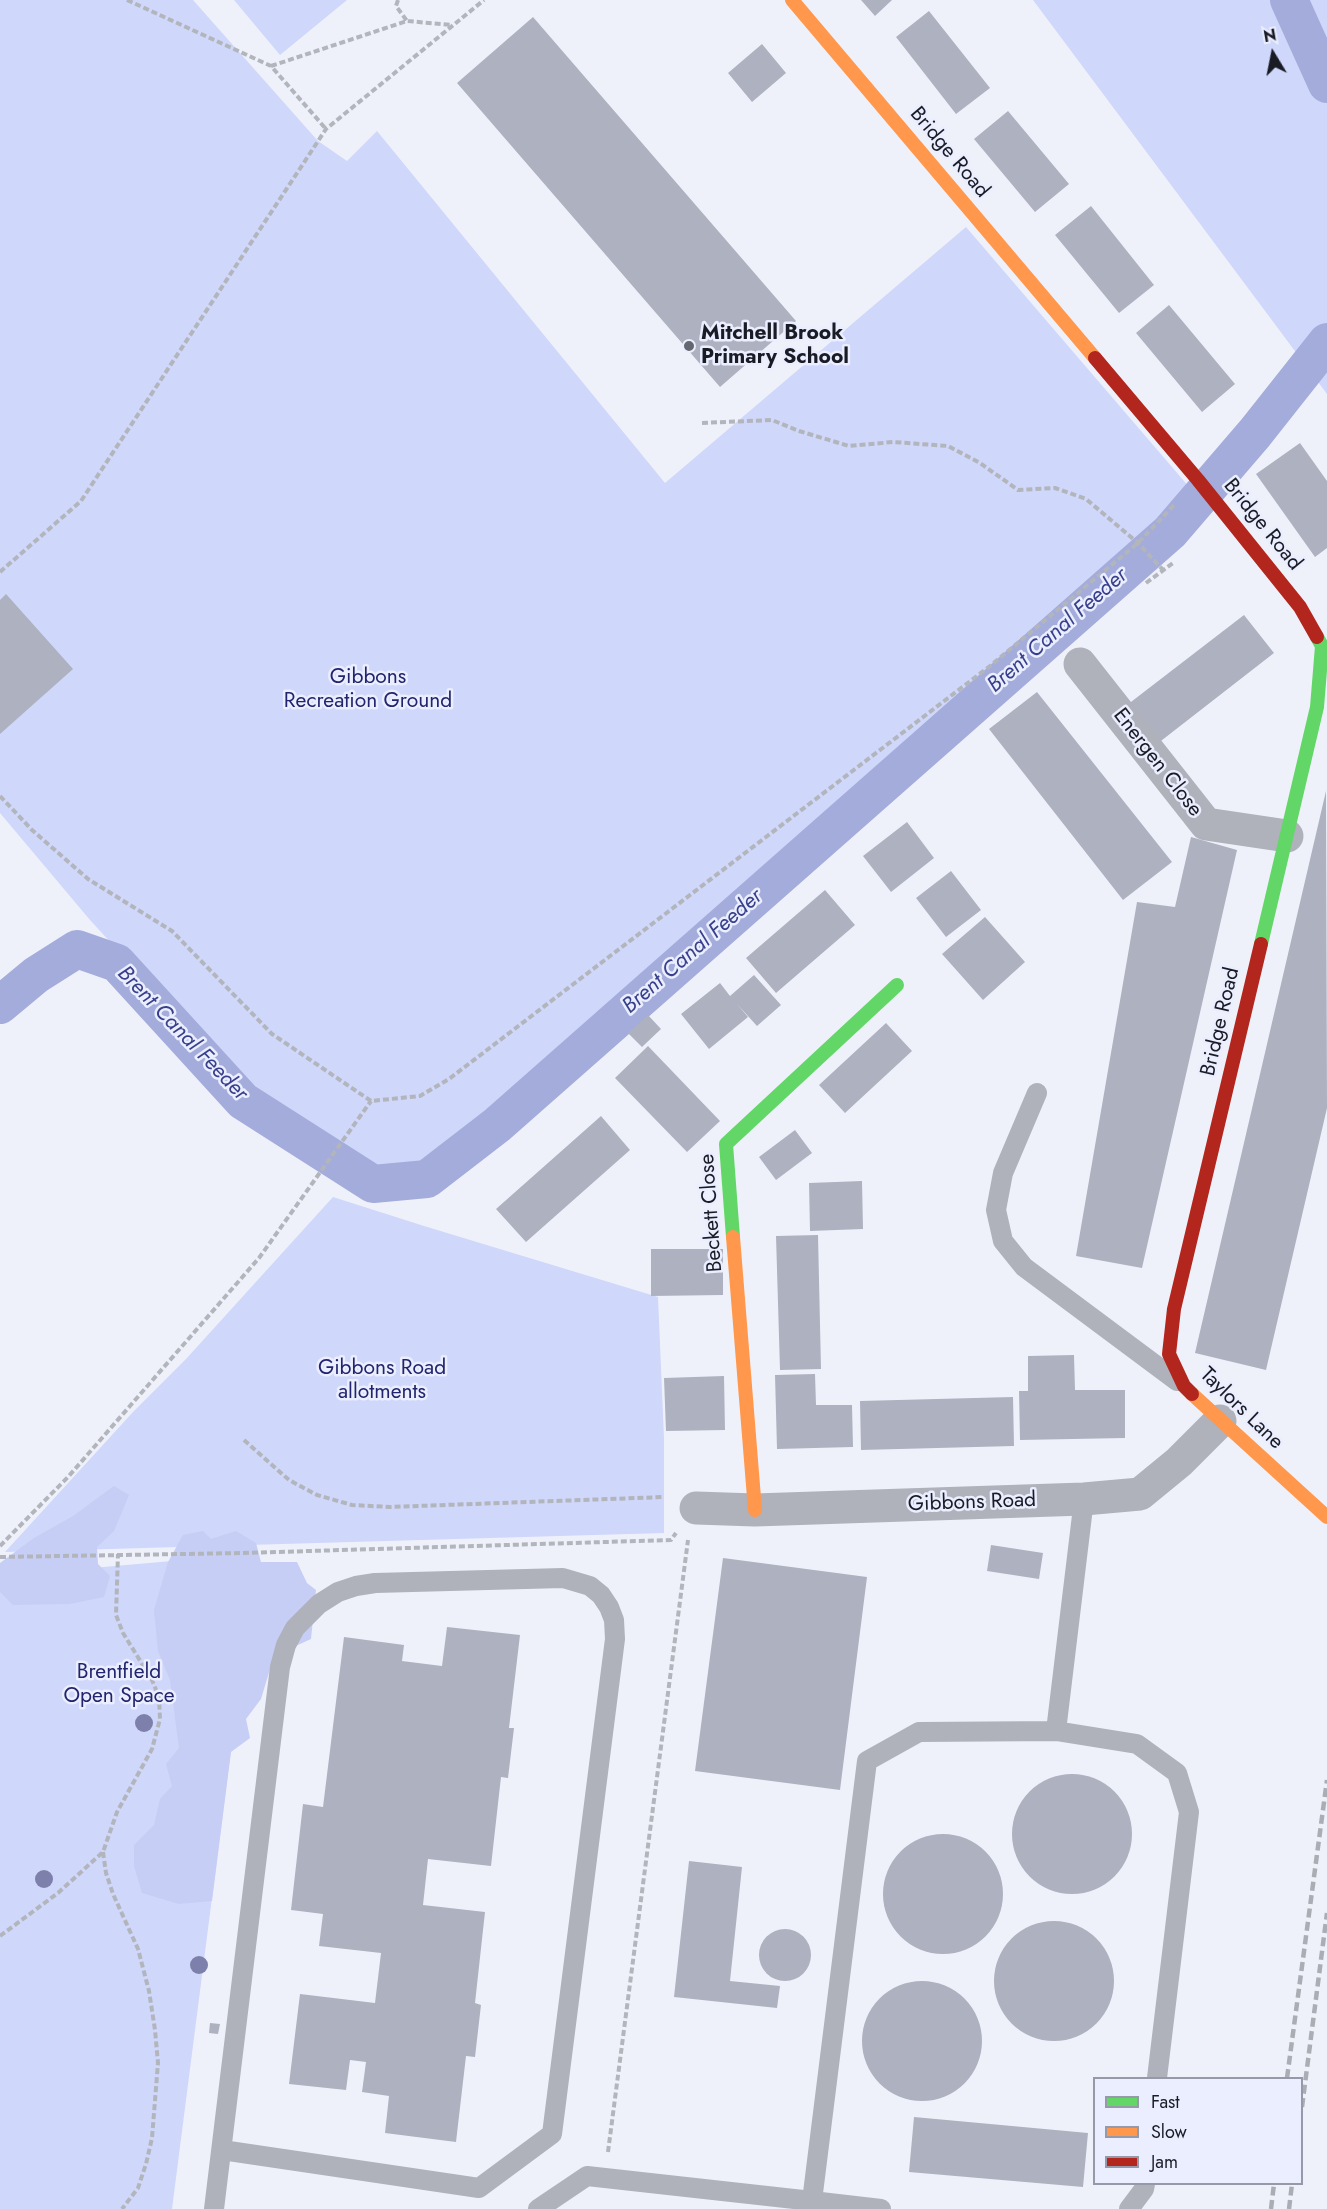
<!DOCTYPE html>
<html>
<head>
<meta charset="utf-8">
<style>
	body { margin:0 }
	#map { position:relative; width:1327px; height:2209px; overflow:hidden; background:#eff1fa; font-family:Jost,sans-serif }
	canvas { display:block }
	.legend { position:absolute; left:1093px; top:2077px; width:210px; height:108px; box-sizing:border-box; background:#eaeeff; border:2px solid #969aa8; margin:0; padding:8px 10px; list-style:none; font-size:18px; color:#191b25 }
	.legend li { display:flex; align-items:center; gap:12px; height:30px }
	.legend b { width:30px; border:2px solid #969aa8 }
	.north { position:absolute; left:1243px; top:24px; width:60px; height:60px; -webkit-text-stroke:4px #eaeeff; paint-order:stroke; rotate:350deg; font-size:16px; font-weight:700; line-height:24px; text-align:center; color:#191b25 }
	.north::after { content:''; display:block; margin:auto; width:21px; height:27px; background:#191b25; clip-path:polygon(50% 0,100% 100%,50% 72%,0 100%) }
</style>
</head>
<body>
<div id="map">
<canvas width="1327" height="2209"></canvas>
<ul class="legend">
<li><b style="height:8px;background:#63d668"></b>Fast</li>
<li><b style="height:8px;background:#ff974d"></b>Slow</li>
<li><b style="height:8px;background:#b3261e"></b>Jam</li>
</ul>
<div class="north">N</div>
</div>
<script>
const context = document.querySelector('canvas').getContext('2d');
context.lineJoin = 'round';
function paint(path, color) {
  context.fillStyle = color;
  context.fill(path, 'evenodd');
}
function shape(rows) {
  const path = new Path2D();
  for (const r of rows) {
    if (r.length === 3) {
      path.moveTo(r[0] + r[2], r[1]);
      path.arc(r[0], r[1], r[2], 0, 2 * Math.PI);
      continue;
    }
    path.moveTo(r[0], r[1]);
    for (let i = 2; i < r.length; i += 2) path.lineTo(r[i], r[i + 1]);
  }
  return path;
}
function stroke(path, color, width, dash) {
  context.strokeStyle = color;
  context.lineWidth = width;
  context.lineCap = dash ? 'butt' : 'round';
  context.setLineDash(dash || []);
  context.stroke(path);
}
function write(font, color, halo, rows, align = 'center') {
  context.font = font + ' Jost,sans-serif';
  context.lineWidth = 5;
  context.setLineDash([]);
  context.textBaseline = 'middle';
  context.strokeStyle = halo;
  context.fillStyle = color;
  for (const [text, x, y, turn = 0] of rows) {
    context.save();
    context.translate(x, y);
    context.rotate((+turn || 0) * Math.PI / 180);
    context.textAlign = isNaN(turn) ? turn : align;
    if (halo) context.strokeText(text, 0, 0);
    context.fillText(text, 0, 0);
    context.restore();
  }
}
const green = shape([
	[0,0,193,0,318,141,347,161,377,131,665,483,966,227,1202,502,1172,546,431,1193,365,1167,248,1092,90,920,0,813],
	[234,0,347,0,280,55],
	[1033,0,1327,0,1327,394],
	[333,1197,424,1226,658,1297,664,1439,664,1533,5,1552,133,1412,186,1359],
	[195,1559,255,1563,172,2209,0,2209,0,1576]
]);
const forest = shape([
	[114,1486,129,1495,114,1531,97,1547,98,1564,110,1576,104,1597,70,1604,13,1605,0,1592,0,1563,34,1538,73,1516],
	[203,1531,211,1539,236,1531,256,1543,261,1562,297,1562,307,1583,316,1590,311,1639,274,1656,261,1699,246,1719,250,1738,231,1752,212,1901,179,1904,142,1893,134,1866,134,1845,154,1825,160,1799,172,1786,166,1764,179,1748,170,1680,158,1651,154,1610,168,1562,183,1535]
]);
const canal = shape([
	[1289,0,1327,84],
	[0,1005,36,975,77,949,117,963,243,1101,373,1184,427,1179,497,1125,1170,532,1255,433,1327,342]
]);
const building = shape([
	[861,0,892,0,875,16],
	[929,11,990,88,956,114,896,37],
	[533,17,796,321,720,387,457,83],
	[762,44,786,73,752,102,728,73],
	[1008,111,1069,184,1035,212,974,139],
	[1091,206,1154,285,1119,313,1055,235],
	[1169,305,1235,384,1202,412,1136,333],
	[1300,443,1327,481,1327,548,1315,557,1256,474],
	[6,594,73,669,0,734,0,600],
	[1244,615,1274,653,1157,744,1127,705],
	[1037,692,1172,862,1123,900,989,729],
	[1326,791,1327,1108,1266,1370,1195,1353],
	[907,822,934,858,891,892,863,856],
	[1191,837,1237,850,1142,1268,1076,1256,1137,902,1175,907],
	[951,871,981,910,946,937,916,898],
	[825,890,855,925,776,993,746,958],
	[985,917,1025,962,983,1000,942,954],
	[754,975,781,1005,757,1026,737,1004,748,1017,709,1049,681,1014,720,983,730,996],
	[648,1015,661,1029,642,1047,628,1033],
	[886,1023,912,1051,845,1113,819,1085],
	[648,1046,720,1121,687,1152,615,1078],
	[601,1116,630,1150,526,1242,496,1209],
	[795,1130,812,1153,776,1180,759,1157],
	[862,1181,863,1229,810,1231,809,1183],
	[818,1235,821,1369,780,1370,776,1236],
	[651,1249,723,1249,723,1295,651,1296],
	[1074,1355,1075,1390,1125,1390,1125,1438,1020,1440,1019,1391,1028,1391,1028,1356],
	[815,1374,816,1405,852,1405,853,1447,777,1449,775,1375],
	[724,1376,725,1430,666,1431,664,1378],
	[1013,1397,1014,1446,861,1450,860,1401],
	[991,1545,1043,1553,1039,1579,987,1571],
	[723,1558,867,1577,840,1790,695,1771],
	[447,1627,520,1635,509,1728,514,1728,508,1778,501,1777,491,1866,428,1859,423,1905,485,1912,475,2003,481,2005,475,2057,466,2056,456,2142,385,2133,389,2096,362,2092,366,2062,350,2060,346,2090,289,2084,300,1994,375,2003,381,1953,319,1946,323,1914,291,1910,303,1804,323,1807,344,1637,404,1645,402,1661,442,1666],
	[1072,1834,60],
	[943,1894,60],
	[689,1861,742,1867,730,1981,780,1986,777,2008,674,1997],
	[1054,1981,60],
	[785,1955,26],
	[922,2041,60],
	[210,2023,220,2024,218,2034,209,2033],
	[914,2117,1088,2133,1083,2187,909,2172]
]);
const path = shape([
	[127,0,271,66,326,129],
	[398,0,396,6,407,21],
	[271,66,407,21,452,25],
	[702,423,772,420,799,431,849,446,893,442,948,446,980,463,1018,490,1055,488,1086,499,1138,543,1163,570],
	[0,572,81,501,326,129,484,0],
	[1146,583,1173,563],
	[0,796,32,830,88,879,172,931,272,1034,371,1101,420,1096,449,1079,990,666,1138,543,1175,504],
	[244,1440,289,1480,317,1495,352,1505,390,1507,664,1497],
	[0,1546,68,1477,259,1258,371,1101],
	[0,1557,244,1553,671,1540,676,1533],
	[103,1852,106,1873,113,1894,138,1949,149,1991,155,2030,158,2063,152,2138,146,2164,138,2188,122,2209],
	[0,1936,58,1893,103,1852,117,1812,152,1749,160,1719,159,1697,152,1680,123,1633,116,1615,118,1554],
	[608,2152,688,1540]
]);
const lane = shape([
	[1037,1093,1003,1173,996,1210,1003,1241,1024,1267,1177,1381],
	[1056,1731,1137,1744,1177,1773,1189,1812,1157,2078],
	[214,2209,280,1667,286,1645,295,1628,319,1604,338,1592,356,1586,375,1583,563,1578,590,1586,601,1595,609,1607,614,1620,615,1639,552,2134,479,2188,222,2150],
	[538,2209,587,2176,812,2201],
	[881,2209,812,2201,867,1761,919,1732,1056,1731,1084,1499],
	[1129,2209,1144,2189,1145,2184]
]);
const street = shape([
	[1080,664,1206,824,1287,836],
	[696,1508,755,1510,1084,1499,1140,1494,1179,1462,1220,1421]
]);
const fast = shape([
	[1261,944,1317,707,1322,646,1317,637],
	[733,1237,726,1144,897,985]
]);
const slow = shape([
	[792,0,1095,358],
	[733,1237,755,1510],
	[1192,1394,1327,1517]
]);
const jam = shape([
	[1095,358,1198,480,1300,607,1317,637],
	[1192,1394,1184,1386,1169,1354,1174,1309,1261,944]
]);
const rail = shape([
	[1287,2078,1327,1780],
	[1302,2107,1327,1913],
	[1271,2209,1274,2184],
	[1289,2209,1292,2184]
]);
const trees = [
	[144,1723],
	[44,1879],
	[199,1965]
];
const markers = [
	[689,346,6,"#646670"]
];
const streetNames = [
	["Bridge Road",949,153,50],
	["Bridge Road",1262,525,51],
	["Energen Close",1157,763,52],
	["Bridge Road",1221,1022,-77],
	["Beckett Close",712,1213,-94],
	["Taylors Lane",1241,1409,44],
	["Gibbons Road",972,1503,-2]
];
const poiNames = [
	["Mitchell Brook",701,334],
	["Primary School",701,358]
];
const parkNames = [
	["Gibbons",368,678],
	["Recreation Ground",368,702],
	["Gibbons Road",382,1369],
	["allotments",382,1393],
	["Brentfield",119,1673],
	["Open Space",119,1697]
];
const waterNames = [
	["Brent Canal Feeder",1058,631,-41],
	["Brent Canal Feeder",693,952,-41],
	["Brent Canal Feeder",182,1034,46]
];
paint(green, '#cfd7fa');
paint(forest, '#c6cef6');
stroke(canal, '#a3acda', 38);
paint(building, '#aeb1c0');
stroke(path, '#b3b5bd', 4, [6, 3]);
stroke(lane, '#afb1bb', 20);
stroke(street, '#afb1bb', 33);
stroke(fast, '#63d668', 14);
stroke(slow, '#ff974d', 14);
stroke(jam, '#b3261e', 14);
stroke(rail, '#abadb5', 4.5, [9, 4.5]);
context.fillStyle = '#7e80ac';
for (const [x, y] of trees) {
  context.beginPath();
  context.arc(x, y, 9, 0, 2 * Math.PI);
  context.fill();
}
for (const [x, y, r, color] of markers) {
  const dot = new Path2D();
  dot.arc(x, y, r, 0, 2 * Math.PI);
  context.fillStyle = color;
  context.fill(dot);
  stroke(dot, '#eaeeff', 2);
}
write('21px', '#191b25', '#eaeeff', streetNames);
write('bold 21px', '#191b25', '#eaeeff', poiNames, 'left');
write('21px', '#22246d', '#eaeeff', parkNames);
write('italic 22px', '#38408b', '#eaeeff', waterNames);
</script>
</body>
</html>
